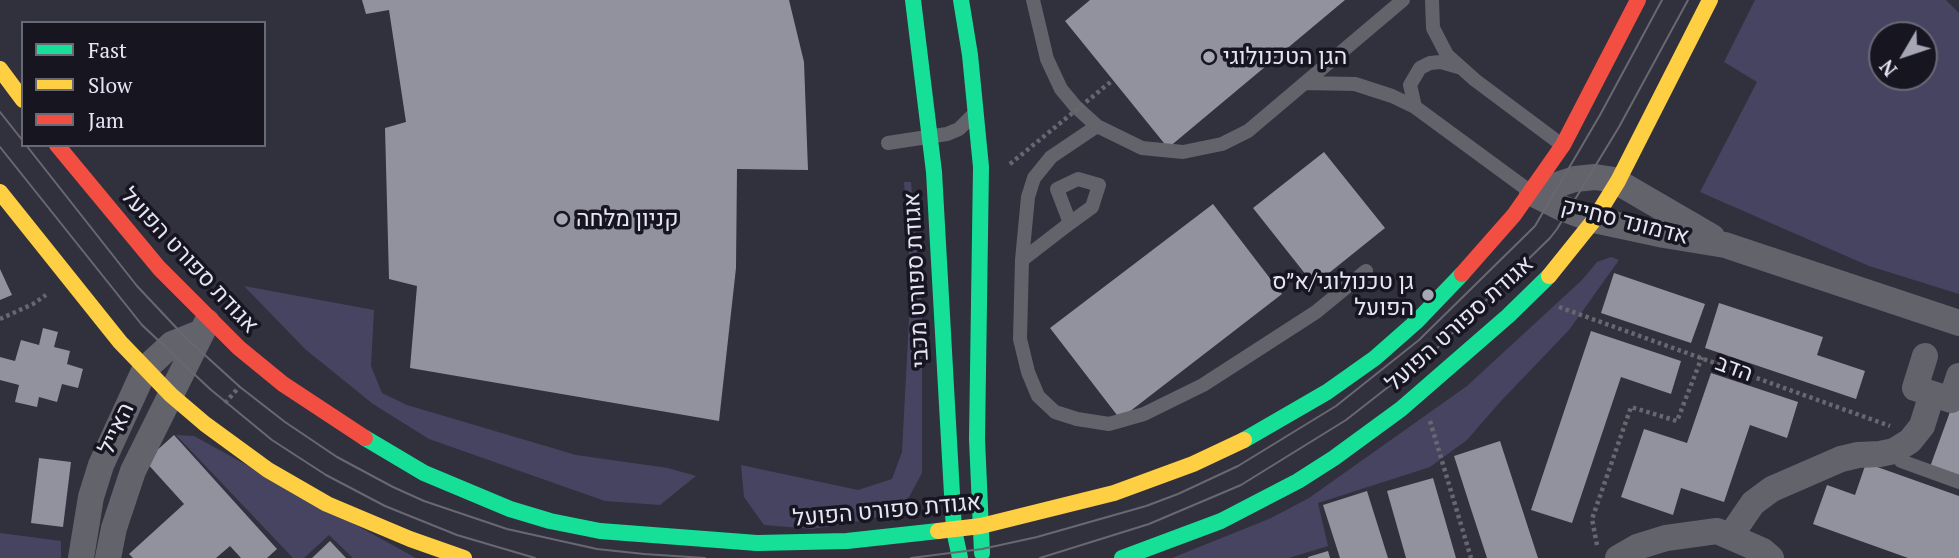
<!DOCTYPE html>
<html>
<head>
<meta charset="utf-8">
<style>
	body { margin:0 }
	#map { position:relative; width:1959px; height:558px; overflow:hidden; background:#31303d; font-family:"PT Serif",serif }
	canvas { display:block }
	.legend { position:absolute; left:21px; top:21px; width:245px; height:126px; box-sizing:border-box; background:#161520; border:2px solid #696875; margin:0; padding:9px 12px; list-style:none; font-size:21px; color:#e6e5f5 }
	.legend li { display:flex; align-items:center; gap:14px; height:35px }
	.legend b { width:35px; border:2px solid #696875 }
	.north { position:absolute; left:1868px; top:21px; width:70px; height:70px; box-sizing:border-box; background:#161520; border:2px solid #696875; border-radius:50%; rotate:231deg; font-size:19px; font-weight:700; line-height:28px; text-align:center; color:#e6e5f5 }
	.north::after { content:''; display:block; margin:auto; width:24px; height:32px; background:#a7a6b5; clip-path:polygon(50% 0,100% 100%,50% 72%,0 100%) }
</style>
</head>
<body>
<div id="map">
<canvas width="1959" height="558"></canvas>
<ul class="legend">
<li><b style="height:9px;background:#16e098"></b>Fast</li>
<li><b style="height:9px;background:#ffcf43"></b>Slow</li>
<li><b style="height:9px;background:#f24e42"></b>Jam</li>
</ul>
<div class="north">N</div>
</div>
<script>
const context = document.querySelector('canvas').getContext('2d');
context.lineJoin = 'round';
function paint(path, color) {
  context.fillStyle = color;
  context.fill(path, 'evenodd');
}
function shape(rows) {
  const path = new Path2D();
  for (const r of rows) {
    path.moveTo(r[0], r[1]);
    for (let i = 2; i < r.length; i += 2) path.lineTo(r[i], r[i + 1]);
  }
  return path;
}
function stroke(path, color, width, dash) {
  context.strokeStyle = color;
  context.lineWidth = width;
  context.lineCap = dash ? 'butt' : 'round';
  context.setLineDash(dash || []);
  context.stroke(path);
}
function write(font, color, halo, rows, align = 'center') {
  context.font = font + ' "PT Serif",Heebo,serif';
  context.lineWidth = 7;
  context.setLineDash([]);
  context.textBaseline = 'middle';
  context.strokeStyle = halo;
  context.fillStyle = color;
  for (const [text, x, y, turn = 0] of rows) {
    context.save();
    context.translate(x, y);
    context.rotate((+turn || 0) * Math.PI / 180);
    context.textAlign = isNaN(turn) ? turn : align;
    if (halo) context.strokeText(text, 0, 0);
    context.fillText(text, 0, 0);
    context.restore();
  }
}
const green = shape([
	[1755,0,1946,0,1959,13,1959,294,1869,266,1700,192,1757,82,1724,62],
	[1924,35,1924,77,1882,77,1882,35],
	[904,182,911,182,922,309,922,473,909,497,892,513,866,520,813,529,764,525,744,497,741,465,858,490,892,479,902,452,911,281],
	[1611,257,1619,260,1569,330,1500,402,1467,440,1430,467,1318,503,1328,546,1289,558,1172,558,1271,518,1309,498,1467,386,1582,280,1597,262],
	[244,286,374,310,371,366,382,393,407,405,576,455,668,468,696,476,660,505,605,501,429,439,373,404,305,349],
	[176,435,194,436,416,558,353,558,329,535,304,558,293,558],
	[0,533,61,541,61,558,0,558]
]);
const building = shape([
	[362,0,789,0,804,62,808,170,737,169,736,268,719,421,410,368,417,286,389,279,385,128,406,122,389,10,366,14],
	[1090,0,1345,0,1168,148,1065,21],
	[1324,152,1385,228,1314,285,1253,208],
	[1213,204,1282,294,1120,419,1050,328],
	[0,269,12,295,0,300],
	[1614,273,1705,304,1691,343,1601,313],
	[1719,303,1823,337,1817,355,1865,371,1856,399,1705,348],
	[43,328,58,332,54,347,70,351,67,364,83,369,78,388,62,384,57,402,39,397,37,407,15,402,19,385,0,380,0,357,15,361,21,340,39,345],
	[1591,331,1681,361,1671,394,1621,377,1572,523,1531,510],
	[1711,373,1798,402,1787,438,1750,425,1724,502,1681,488,1673,515,1621,497,1644,429,1687,443],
	[1955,398,1959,399,1959,478,1930,467],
	[174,435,277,549,267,558,241,558,230,546,216,558,133,558,129,554,184,504,145,461],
	[1500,441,1538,558,1487,558,1470,506,1454,456],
	[39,458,71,462,63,527,31,523],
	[1866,463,1959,496,1959,558,1908,558,1813,524,1827,485,1855,495],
	[1433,478,1456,558,1406,558,1387,491],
	[1367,491,1388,558,1340,558,1323,505],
	[330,541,346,558,312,558],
	[1328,551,1330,558,1308,558,1308,557]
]);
const path = shape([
	[1559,307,1890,426],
	[0,319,33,304,46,295],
	[225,403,240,386],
	[1430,421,1471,558],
	[1597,545,1592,519,1631,407,1677,421,1702,357]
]);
const lane = shape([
	[1033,0,1047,59,1061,89,1076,107,1097,126,1142,148,1183,152,1222,144,1248,131,1403,0],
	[1432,0,1433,28,1447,55,1475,80,1562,145],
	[1305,83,1355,84,1392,96,1415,107,1528,190],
	[1415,107,1410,85,1420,68,1430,63,1441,62,1458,67],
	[1097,126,1051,157,1034,178,1028,197,1022,260,1020,339,1028,372,1038,396,1055,412,1077,419,1109,424,1144,414,1203,385,1316,312,1366,271],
	[888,143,947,134,959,129,971,117],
	[1022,260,1070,223,1092,207,1099,185,1078,179,1057,189,1070,223],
	[1894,451,1901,461,1959,482]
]);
const street = shape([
	[1532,193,1562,208,1594,220,1664,235,1725,245,1959,323],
	[1532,193,1575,179,1595,177,1614,180,1712,237],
	[1925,356,1915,388,1951,400,1959,376],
	[1731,535,1753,503,1772,489,1841,459,1858,455,1880,454,1894,451,1910,441,1922,426,1932,394],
	[81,558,91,497,101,465,145,369,172,344,202,332],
	[108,558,114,528,133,471,207,322],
	[1618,558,1637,547,1666,538,1717,531,1763,551,1771,558]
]);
const fast = shape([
	[913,0,934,172,954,530,960,558],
	[961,0,970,55,981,167,977,439,982,553],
	[365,438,424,473,510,509,550,521,600,531,757,543,847,541,938,531],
	[1244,440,1327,392,1375,358,1417,321,1462,274],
	[1122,558,1221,521,1298,481,1334,458,1401,409,1508,316,1549,276]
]);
const slow = shape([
	[0,69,23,100],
	[0,192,120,342,171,395,205,424,268,470,327,504,410,539,464,558],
	[1549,276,1594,220,1618,181,1710,0],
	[938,531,981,526,1114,493,1193,464,1244,440]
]);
const jam = shape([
	[57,145,159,268,239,348,283,384,365,438],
	[1462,274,1514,215,1563,145,1638,0]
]);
const tram = shape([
	[0,112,23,141],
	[26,145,137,286,185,337,240,387,285,422,337,457,393,487,424,501,507,529,597,549,644,554,705,558],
	[0,147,142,325,210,389,272,440,326,475,385,506,457,535,535,558],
	[911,558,982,549,1037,537,1146,506,1178,494,1238,466,1336,406,1419,340,1535,226,1600,115,1662,0],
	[1040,558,1149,524,1241,485,1346,420,1433,352,1550,238,1557,229,1619,127,1688,0]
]);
const pathBridge = shape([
	[1010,164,1113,80]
]);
const markers = [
	[1209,57,7,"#a7a6b5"],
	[562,219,7,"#a7a6b5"],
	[1428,295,7,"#a7a6b5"]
];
const poiNames = [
	["הגן הטכנולוגי",1223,57],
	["קניון מלחה",576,219],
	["גן טכנולוגי/א״ס",1414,282,"right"],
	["הפועל",1414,308,"right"]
];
const streetNames = [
	["אדמונד סחייק",1625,222,14],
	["אגודת ספורט הפועל",189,261,47],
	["אגודת ספורט מכבי",917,280,-93],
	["אגודת ספורט הפועל",1460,324,-42],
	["הדב",1734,369,20],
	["האייל",117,429,-65],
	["אגודת ספורט הפועל",887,511,-5]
];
paint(green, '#474462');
paint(building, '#92919e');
stroke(path, '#686770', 4.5, [3.5, 3.5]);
stroke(lane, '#63636c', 14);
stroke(street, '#63636c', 26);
stroke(fast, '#16e098', 16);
stroke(slow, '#ffcf43', 16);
stroke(jam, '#f24e42', 16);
stroke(tram, '#696872', 2);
stroke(pathBridge, '#686770', 4.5, [3.5, 3.5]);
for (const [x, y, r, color] of markers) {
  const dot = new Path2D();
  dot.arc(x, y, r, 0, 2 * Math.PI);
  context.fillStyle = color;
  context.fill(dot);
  stroke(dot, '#161520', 2.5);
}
write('23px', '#e6e5f5', '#161520', poiNames, 'left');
write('23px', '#e6e5f5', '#161520', streetNames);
</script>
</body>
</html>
